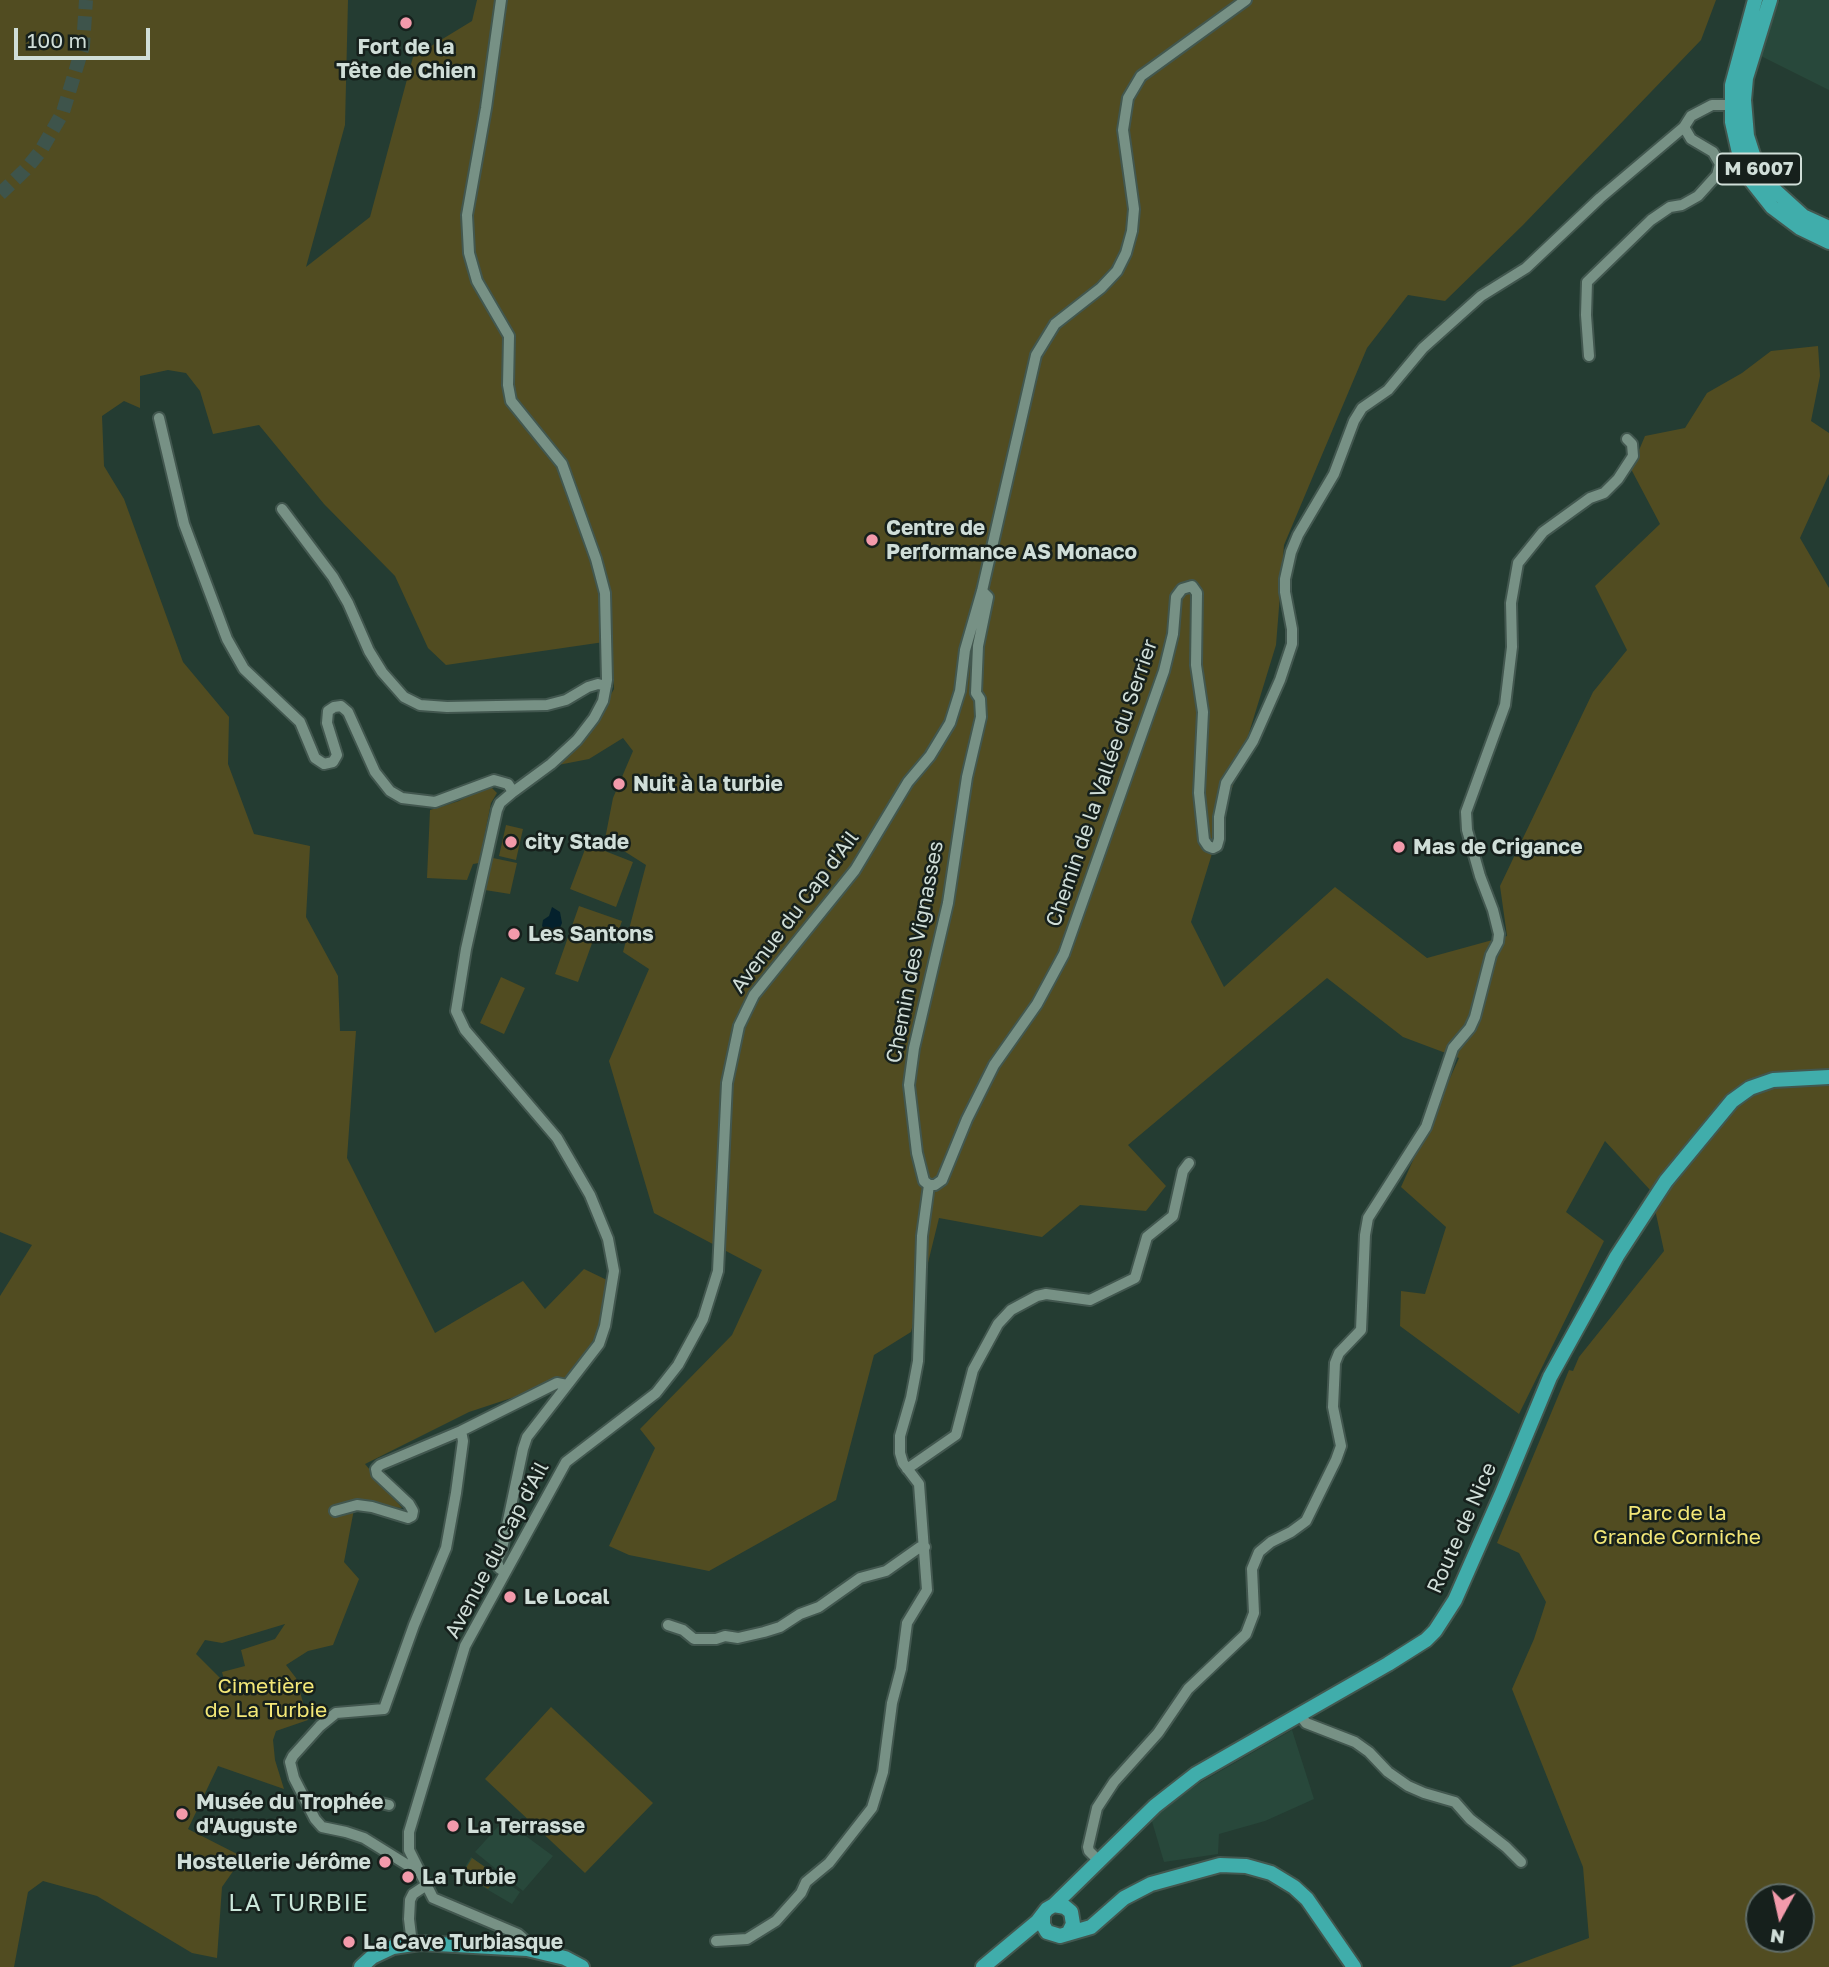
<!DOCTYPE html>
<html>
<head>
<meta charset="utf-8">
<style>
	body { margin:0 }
	#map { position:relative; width:1829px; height:1967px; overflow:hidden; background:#243c32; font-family:"Golos Text",sans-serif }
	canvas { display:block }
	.north { position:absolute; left:1745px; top:1883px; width:70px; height:70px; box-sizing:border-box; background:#16201c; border:2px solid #606c67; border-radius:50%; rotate:188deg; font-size:19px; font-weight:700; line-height:28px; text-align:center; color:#d0ded8 }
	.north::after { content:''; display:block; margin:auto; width:24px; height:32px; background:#f39aab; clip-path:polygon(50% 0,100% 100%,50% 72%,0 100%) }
	.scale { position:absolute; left:14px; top:28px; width:136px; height:32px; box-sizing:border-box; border:4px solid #d0ded8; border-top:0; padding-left:9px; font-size:21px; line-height:24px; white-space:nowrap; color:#d0ded8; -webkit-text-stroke:5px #16201c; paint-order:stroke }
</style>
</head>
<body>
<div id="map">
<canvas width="1829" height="1967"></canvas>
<div class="north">N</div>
<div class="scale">100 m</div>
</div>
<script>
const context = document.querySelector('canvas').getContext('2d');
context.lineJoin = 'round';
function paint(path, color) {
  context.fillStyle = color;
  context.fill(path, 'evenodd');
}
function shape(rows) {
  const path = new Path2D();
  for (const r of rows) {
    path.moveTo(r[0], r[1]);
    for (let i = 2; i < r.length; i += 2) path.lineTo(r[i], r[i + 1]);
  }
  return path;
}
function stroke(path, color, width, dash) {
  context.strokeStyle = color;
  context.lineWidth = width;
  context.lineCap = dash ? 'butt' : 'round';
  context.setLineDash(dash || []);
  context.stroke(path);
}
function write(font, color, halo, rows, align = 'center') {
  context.font = font + ' "Golos Text",sans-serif';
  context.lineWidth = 5;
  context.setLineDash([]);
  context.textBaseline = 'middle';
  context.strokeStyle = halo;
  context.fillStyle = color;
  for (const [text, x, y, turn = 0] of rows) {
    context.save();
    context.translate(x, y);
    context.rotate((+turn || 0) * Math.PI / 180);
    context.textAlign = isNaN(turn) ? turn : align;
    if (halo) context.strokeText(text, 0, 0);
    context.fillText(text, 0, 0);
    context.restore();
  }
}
const built = shape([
	[1780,0,1829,0,1829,90,1759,55],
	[1292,1730,1314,1799,1265,1821,1219,1834,1218,1854,1164,1862,1151,1818,1198,1784],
	[504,1820,553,1856,523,1891,475,1852],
	[471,1857,520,1892,512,1904,461,1874]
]);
const green = shape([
	[0,0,348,0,345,125,306,267,370,217,413,57,472,21,477,0,1716,0,1701,40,1523,225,1445,301,1408,295,1367,348,1284,545,1276,645,1191,922,1224,987,1335,887,1427,958,1507,936,1500,886,1593,692,1627,650,1595,586,1660,524,1631,469,1645,436,1685,428,1707,393,1742,373,1771,351,1818,346,1820,376,1811,421,1829,433,1829,474,1800,538,1829,588,1829,1967,1510,1967,1589,1938,1583,1867,1512,1689,1534,1639,1546,1602,1519,1553,1497,1543,1569,1370,1573,1371,1579,1357,1664,1251,1651,1191,1605,1141,1566,1212,1604,1241,1519,1414,1400,1326,1401,1291,1425,1294,1446,1227,1401,1187,1459,1058,1403,1037,1327,978,1128,1145,1166,1186,1146,1211,1080,1205,1042,1237,939,1218,911,1332,874,1355,836,1500,709,1571,629,1555,609,1546,655,1448,640,1429,732,1335,762,1270,654,1213,609,1061,649,969,623,952,646,865,605,839,613,798,633,751,623,738,589,759,558,765,591,729,614,689,611,641,446,665,428,648,395,576,324,504,259,425,213,434,200,391,186,373,168,370,140,376,140,408,124,401,102,416,104,466,124,499,183,662,229,717,228,764,254,834,310,846,306,917,338,976,340,1031,356,1031,347,1158,435,1333,523,1281,545,1309,584,1269,609,1281,597,1334,569,1379,469,1412,365,1464,402,1508,355,1504,344,1562,359,1579,333,1645,308,1651,286,1665,296,1678,308,1720,276,1731,273,1740,275,1760,284,1789,218,1766,188,1829,243,1857,222,1887,217,1958,192,1953,97,1896,43,1881,28,1892,14,1967,0,1967,0,1296,32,1245,0,1232],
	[285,1624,275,1639,241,1650,245,1666,222,1672,225,1683,196,1654,205,1640,222,1643],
	[1759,1897,1801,1897,1801,1939,1759,1939],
	[482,788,492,788,497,793,491,803,479,863,473,864,467,880,427,878,430,810,459,801],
	[506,825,523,829,516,860,499,856],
	[587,844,633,862,616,907,570,889],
	[493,858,517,863,510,894,485,890],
	[579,906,622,921,615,941,595,935,578,982,555,974],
	[501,977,525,988,504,1034,480,1023],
	[551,1707,653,1803,585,1873,485,1779],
	[472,1858,498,1876,488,1889,463,1873]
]);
const water = shape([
	[552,907,560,912,562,923,559,930,553,933,547,932,542,926,543,920,549,916]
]);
const majorTunnel = shape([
	[0,194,25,170,40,152,63,112,83,46,86,0]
]);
const minor = shape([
	[501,0,486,108,467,215,469,253,477,281,509,336,508,385,511,401,562,464,596,559,605,593,607,680,603,701,594,718,577,740,551,764,513,792,500,803,497,810,466,949,456,1011,465,1030,557,1138,590,1195,608,1239,614,1271,605,1326,599,1344,527,1437,523,1449,502,1549,497,1561,499,1568,505,1572],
	[1589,356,1586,315,1587,282,1651,220,1670,207,1682,205,1698,196,1717,175,1720,164,1713,152,1691,139,1684,127],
	[159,418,184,524,227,639,244,669,300,722,315,758,324,764,333,762,337,755,327,723,328,711,334,707,341,706,348,712,375,772,390,791,402,798,435,802,494,780,508,784,513,792],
	[282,509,333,577,348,603,369,651,382,672,404,697,420,705,447,707,547,705,566,700,588,687,598,684,606,686],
	[929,1185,935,1185,942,1180,967,1119,994,1065,1037,1004,1064,954,1164,671,1173,634,1176,597,1182,589,1192,586,1197,593,1196,665,1203,712,1199,793,1204,840,1208,846,1213,848,1217,846,1219,839,1219,817,1226,783,1253,741,1280,680,1292,644,1292,629,1285,592,1285,579,1291,552,1298,535,1334,474,1354,421,1362,408,1388,390,1423,348,1481,296,1526,268,1600,198,1684,127,1691,116,1712,105,1731,105],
	[907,1469,956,1435,973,1370,998,1324,1011,1310,1037,1296,1046,1294,1090,1300,1135,1278,1147,1237,1173,1216,1183,1171,1189,1163],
	[335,1511,357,1505,372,1507,408,1518,412,1516,413,1511,409,1504,377,1474,376,1469,380,1465,461,1431,557,1383,567,1385],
	[668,1625,683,1630,694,1639,716,1639,725,1636,738,1638,764,1632,780,1627,800,1614,819,1607,860,1578,886,1571,920,1547,925,1547],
	[1300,1715,1306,1723,1355,1742,1369,1752,1388,1772,1408,1786,1424,1793,1455,1802,1470,1819,1506,1847,1521,1862],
	[381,1803,389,1805],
	[1098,1860,1089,1851,1088,1847,1097,1808,1114,1782,1158,1733,1188,1689,1246,1634,1254,1613,1252,1569,1259,1552,1271,1542,1291,1532,1306,1521,1336,1460,1341,1446,1333,1407,1335,1363,1339,1353,1361,1330,1365,1235,1368,1218,1426,1127,1453,1048,1470,1028,1475,1017,1491,955,1498,942,1499,934,1493,910,1480,876,1467,830,1466,812,1505,705,1512,647,1511,603,1518,563,1543,532,1590,498,1604,493,1618,479,1633,456,1632,444,1627,439],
	[415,1866,409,1866,364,1838,346,1832,322,1827,315,1819,294,1778,290,1762,293,1756,320,1726,336,1713,384,1709,414,1625,446,1548,456,1493,463,1441,461,1431],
	[716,1941,747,1939,776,1921,801,1893,806,1882,829,1863,872,1808,883,1772,892,1703,901,1669,907,1623,927,1590,919,1484,903,1463,900,1453,900,1436,911,1398,918,1361,922,1236,929,1185,924,1181,917,1153,909,1085,914,1048,948,903,967,777,981,717,980,699,976,693,978,646,988,597,982,591],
	[412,1944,409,1919,410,1900,413,1894,425,1886],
	[527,1949,527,1942,518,1934,433,1898,409,1850,409,1832,465,1646,566,1462,656,1393,678,1365,703,1319,718,1271,727,1083,739,1026,754,995,855,870,908,782,930,756,950,723,960,691,965,650,982,591,1036,355,1055,324,1101,288,1117,271,1126,253,1132,231,1134,209,1123,130,1128,98,1141,76,1246,0]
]);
const major = shape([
	[1755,0,1732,85,1732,122,1739,153,1744,170,1753,183,1772,207,1800,228,1829,242],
	[1770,0,1746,78,1744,100,1747,136,1756,164,1770,186,1803,216,1829,228],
	[1054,1905,1065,1907,1071,1912,1073,1924,1069,1932],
	[1043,1916,1043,1925,1047,1932,1060,1936,1091,1927,1124,1898,1151,1884,1220,1865,1246,1866,1271,1873,1294,1887,1307,1899,1354,1967],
	[361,1967,372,1957,393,1947,420,1943,527,1949,565,1958,582,1967],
	[983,1967,1037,1922,1047,1909,1054,1905,1155,1806,1196,1774,1388,1664,1426,1640,1435,1631,1455,1600,1502,1493,1550,1377,1617,1256,1666,1181,1732,1101,1750,1088,1773,1080,1829,1077]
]);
const markers = [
	[406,23,7,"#f39aab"],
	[872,540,7,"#f39aab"],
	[619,784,7,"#f39aab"],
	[511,842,7,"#f39aab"],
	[1399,847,7,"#f39aab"],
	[514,934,7,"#f39aab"],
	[510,1597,7,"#f39aab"],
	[182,1814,7,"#f39aab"],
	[453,1826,7,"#f39aab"],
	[385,1862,7,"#f39aab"],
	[408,1877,7,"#f39aab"],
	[349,1942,7,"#f39aab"]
];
const shields = [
	[1759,169,84]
];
const shieldNames = [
	["M 6007",1759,169]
];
const poiNames = [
	["Fort de la",406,47,"center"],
	["Tête de Chien",406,71,"center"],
	["Centre de",886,528],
	["Performance AS Monaco",886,552],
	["Nuit à la turbie",633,784],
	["city Stade",525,842],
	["Mas de Crigance",1413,847],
	["Les Santons",528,934],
	["Le Local",524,1597],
	["Musée du Trophée",196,1802],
	["d'Auguste",196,1826],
	["La Terrasse",467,1826],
	["Hostellerie Jérôme",371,1862,"right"],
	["La Turbie",422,1877],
	["La Cave Turbiasque",363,1942]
];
const streetNames = [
	["Chemin de la Vallée du Serrier",1102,783,-71],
	["Avenue du Cap d'Ail",795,912,-53],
	["Chemin des Vignasses",915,952,-79],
	["Route de Nice",1462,1528,-66],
	["Avenue du Cap d'Ail",497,1550,-62]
];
const parkNames = [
	["Parc de la",1677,1513],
	["Grande Corniche",1677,1537],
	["Cimetière",266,1686],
	["de La Turbie",266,1710]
];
const quarterNames = [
	["LA TURBIE",299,1903]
];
paint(built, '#28483b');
paint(green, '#514c21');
paint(water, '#04212d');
stroke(majorTunnel, '#3e544b', 14, [14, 7]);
stroke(minor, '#42574f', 14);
stroke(major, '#42574f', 18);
stroke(minor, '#779185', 10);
stroke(major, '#40adab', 14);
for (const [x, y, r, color] of markers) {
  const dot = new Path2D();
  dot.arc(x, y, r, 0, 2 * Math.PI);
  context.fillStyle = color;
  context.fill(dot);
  stroke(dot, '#16201c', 2.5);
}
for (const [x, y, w] of shields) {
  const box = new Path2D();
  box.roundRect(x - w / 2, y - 15.5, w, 31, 5);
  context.fillStyle = '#16201c';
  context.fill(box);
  stroke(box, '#d0ded8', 2);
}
write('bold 19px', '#d0ded8', null, shieldNames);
write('bold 21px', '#d0ded8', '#16201c', poiNames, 'left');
write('21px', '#d0ded8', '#16201c', streetNames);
write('21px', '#f3e777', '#16201c', parkNames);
context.letterSpacing = '2px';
write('24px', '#cae6d9', '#16201c', quarterNames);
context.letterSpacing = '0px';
</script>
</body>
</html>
